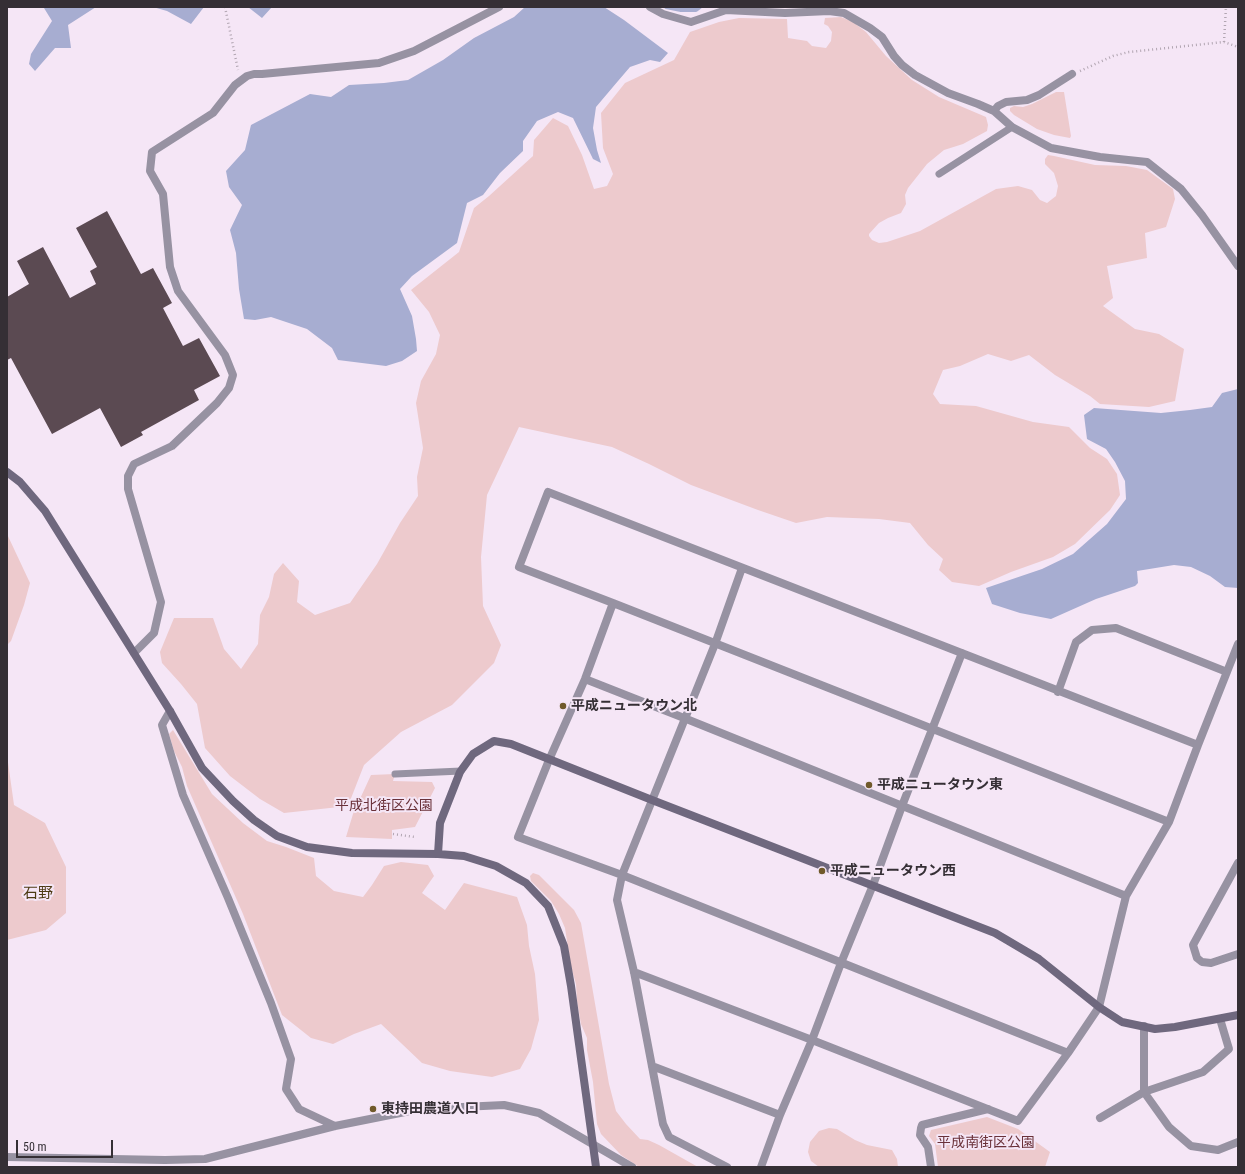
<!DOCTYPE html>
<html>
<head>
<meta charset="utf-8">
<style>
	body { margin:0 }
	#map { position:relative; width:1245px; height:1174px; overflow:hidden; background:#f5e6f6; font-family:"Roboto Condensed",sans-serif }
	canvas { display:block }
	.frame { position:absolute; inset:0; border:8px solid #352f35; pointer-events:none }
	.scale { position:absolute; left:16px; top:1140px; width:97px; height:18px; box-sizing:border-box; border:2px solid #352f35; border-top:0; padding-left:5px; font-size:12px; line-height:14px; white-space:nowrap; color:#352f35; -webkit-text-stroke:3px #f5e6f6; paint-order:stroke }
</style>
</head>
<body>
<div id="map">
<canvas width="1245" height="1174"></canvas>
<div class="frame"></div>
<div class="scale">50 m</div>
</div>
<script>
const context = document.querySelector('canvas').getContext('2d');
context.lineJoin = 'round';
function paint(path, color) {
  context.fillStyle = color;
  context.fill(path, 'evenodd');
}
function shape(rows) {
  const path = new Path2D();
  for (const r of rows) {
    path.moveTo(r[0], r[1]);
    for (let i = 2; i < r.length; i += 2) path.lineTo(r[i], r[i + 1]);
  }
  return path;
}
function stroke(path, color, width, dash) {
  context.strokeStyle = color;
  context.lineWidth = width;
  context.lineCap = dash ? 'butt' : 'round';
  context.setLineDash(dash || []);
  context.stroke(path);
}
function write(font, color, halo, rows, align = 'center') {
  context.font = font + ' "Roboto Condensed","Noto Sans JP",sans-serif';
  context.lineWidth = 4;
  context.setLineDash([]);
  context.textBaseline = 'middle';
  context.strokeStyle = halo;
  context.fillStyle = color;
  for (const [text, x, y, turn = 0] of rows) {
    context.save();
    context.translate(x, y);
    context.rotate((+turn || 0) * Math.PI / 180);
    context.textAlign = isNaN(turn) ? turn : align;
    if (halo) context.strokeText(text, 0, 0);
    context.fillText(text, 0, 0);
    context.restore();
  }
}
const green = shape([
	[841,17,853,22,866,32,886,56,912,80,939,97,986,117,988,125,987,131,963,144,944,150,927,164,908,188,905,195,906,204,901,213,888,218,879,223,869,234,869,236,872,240,879,243,887,242,920,231,996,189,1018,186,1032,190,1040,200,1047,203,1056,196,1058,186,1054,173,1045,164,1045,159,1048,155,1054,156,1095,165,1126,166,1147,170,1173,189,1175,199,1166,227,1145,233,1147,258,1107,266,1113,298,1103,306,1135,329,1159,334,1184,349,1175,401,1149,407,1100,404,1090,396,1055,375,1029,355,1011,361,988,354,960,366,943,370,933,394,940,404,976,406,1033,422,1069,427,1090,448,1107,459,1117,474,1120,495,1110,510,1075,544,1053,557,1011,572,979,586,952,582,939,570,943,559,928,545,910,523,879,519,827,517,796,523,758,510,691,485,649,464,612,447,519,427,487,495,481,557,483,606,501,645,494,663,452,705,401,732,364,765,348,806,284,813,260,799,230,776,205,748,197,704,181,684,162,663,160,652,174,618,213,618,224,649,241,669,258,644,260,615,269,597,274,574,283,563,299,581,297,602,315,615,350,603,377,564,400,523,418,496,417,477,423,448,416,403,421,381,436,354,440,335,429,312,411,290,459,252,474,208,489,196,533,156,534,140,553,118,568,126,582,155,594,189,607,186,613,174,603,148,601,113,625,83,674,60,690,32,719,22,739,18,787,19,788,38,807,41,812,46,826,48,831,41,832,32,828,26,824,24,825,18],
	[1056,92,1064,92,1071,136,1070,138,1054,135,1037,129,1014,115,1010,111,1010,108,1014,106,1023,107,1032,104],
	[7,534,30,583,24,605,11,641,7,645],
	[173,730,212,794,243,823,267,841,286,847,314,858,316,876,334,891,363,897,372,885,384,866,401,862,428,865,434,876,422,893,445,910,464,883,517,897,527,925,529,946,535,974,539,1020,531,1049,520,1069,492,1077,450,1071,422,1063,381,1024,354,1034,333,1044,311,1038,282,1015,243,914,187,786,182,767,174,751,169,734],
	[7,755,14,805,45,823,66,867,66,913,46,930,7,940],
	[395,774,393,781,432,782,435,788,415,827,392,830,392,839,346,837,353,814,371,775],
	[533,873,539,875,574,910,581,923,609,1084,616,1111,626,1124,640,1139,648,1140,659,1145,698,1167,639,1167,621,1155,601,1134,597,1124,593,1082,587,1050,587,1038,581,1024,577,1001,576,984,571,967,565,928,559,914,551,901,531,881,530,876],
	[987,1117,1018,1129,1050,1152,1045,1167,938,1167,935,1144,929,1136,931,1130],
	[829,1128,837,1129,855,1140,867,1145,892,1150,897,1159,898,1167,819,1167,811,1161,808,1152,810,1142,819,1131]
]);
const water = shape([
	[39,7,96,7,68,25,71,48,55,48,35,71,29,64,31,54,52,21,44,8],
	[153,7,204,7,191,24,167,11],
	[248,7,272,7,262,18],
	[525,7,604,7,624,20,668,53,660,62,650,60,630,67,618,81,596,107,593,128,597,150,601,163,593,159,573,118,558,112,537,121,523,141,523,151,500,173,483,195,467,203,457,243,412,276,400,289,412,316,416,339,417,351,402,361,386,366,338,360,332,348,307,329,271,317,255,320,244,319,239,289,236,253,230,230,242,205,229,187,226,171,245,150,251,125,310,94,331,97,349,85,384,83,408,80,443,60,474,38,514,17],
	[1238,389,1238,588,1225,587,1210,576,1191,567,1174,565,1137,571,1138,583,1135,586,1096,599,1051,619,1020,613,992,604,986,588,1042,569,1073,554,1107,524,1126,499,1125,481,1115,462,1106,449,1087,439,1084,415,1094,408,1161,413,1190,410,1212,407,1222,393]
]);
const stream = shape([
	[666,7,681,10,696,10,700,7]
]);
const building = shape([
	[107,211,141,274,153,268,172,303,163,308,183,346,199,338,220,376,194,390,199,400,141,432,143,435,121,447,100,408,52,434,11,358,7,360,7,297,29,284,17,261,43,247,70,298,96,284,90,271,97,267,76,228]
]);
const path = shape([
	[225,7,238,70],
	[1224,42,1226,7],
	[1080,71,1113,56,1129,52,1224,42,1238,47],
	[393,834,415,837]
]);
const lane = shape([
	[939,174,1012,127],
	[395,774,461,771]
]);
const street = shape([
	[650,7,663,14,691,22,726,10,785,13,829,11,844,13,870,28,882,37,894,56,902,65,915,75,948,93,978,104,994,111,1012,127,1051,148,1100,157,1147,162,1181,189,1202,215,1238,266],
	[994,111,998,106,1006,102,1027,100,1039,95,1072,74],
	[613,603,585,679,549,760,518,837,622,875,1068,1053],
	[134,653,154,633,161,602,128,489,128,476,134,464,172,446,217,403,229,388,233,375,225,355,178,291,170,267,163,194,150,171,152,152,213,113,235,85,247,76,254,74,262,74,379,63,414,51,499,7],
	[585,679,684,718,1126,896],
	[1058,692,1076,642,1092,630,1116,628,1227,672],
	[170,711,162,725,183,795,228,898,271,1003,291,1059,286,1089,299,1109,335,1126],
	[1169,822,613,603,519,567,548,492,1198,745],
	[1238,863,1193,945,1197,958,1202,962,1211,963,1238,954],
	[634,972,812,1040,1018,1121,1068,1053,1099,1007,1126,896,1169,822,1198,745,1238,644],
	[1220,1019,1229,1049,1203,1072,1144,1092,1169,1127,1191,1146,1218,1150,1238,1142],
	[652,1066,780,1115],
	[1100,1118,1144,1092,1144,1026],
	[7,1157,165,1160,205,1159,335,1126,420,1109,504,1105,539,1113,632,1167],
	[727,1167,669,1137,663,1124,634,972,617,900,622,875,715,644,742,568],
	[761,1167,780,1115,812,1040,841,963,873,885,902,806,962,653],
	[931,1167,928,1147,920,1135,921,1128,922,1125,988,1109]
]);
const secondary = shape([
	[7,472,20,482,45,511,170,711,202,768,233,801,254,820,277,836,307,847,352,853,438,854,464,856,496,866,526,883,548,906,564,946,571,986,596,1167],
	[438,854,440,823,460,772,473,754,494,741,511,744,652,800,995,933,1039,959,1099,1007,1122,1022,1155,1029,1175,1027,1238,1015]
]);
const markers = [
	[563,706,4,"#70592a"],
	[869,785,4,"#70592a"],
	[822,871,4,"#70592a"],
	[373,1109,4,"#70592a"]
];
const poiNames = [
	["平成ニュータウン北",571,706],
	["平成ニュータウン東",877,785],
	["平成ニュータウン西",830,871],
	["東持田農道入口",381,1109]
];
const parkNames = [
	["平成北街区公園",384,806],
	["平成南街区公園",986,1143]
];
const neighbourhoodNames = [
	["石野",38,894]
];
paint(green, '#edcacd');
paint(water, '#a7add1');
stroke(stream, '#a7add1', 4);
paint(building, '#5b4a52');
stroke(path, '#b2a6b2', 2.5, [1, 3]);
stroke(lane, '#9792a2', 7);
stroke(street, '#9792a2', 8);
stroke(secondary, '#6f687e', 8);
for (const [x, y, r, color] of markers) {
  const dot = new Path2D();
  dot.arc(x, y, r, 0, 2 * Math.PI);
  context.fillStyle = color;
  context.fill(dot);
  stroke(dot, '#f5e6f6', 1.5);
}
write('bold 14px', '#352f35', '#f5e6f6', poiNames, 'left');
write('14px', '#6a3139', '#f5e6f6', parkNames);
write('15px', '#4d3b14', '#f5e6f6', neighbourhoodNames);
</script>
</body>
</html>
